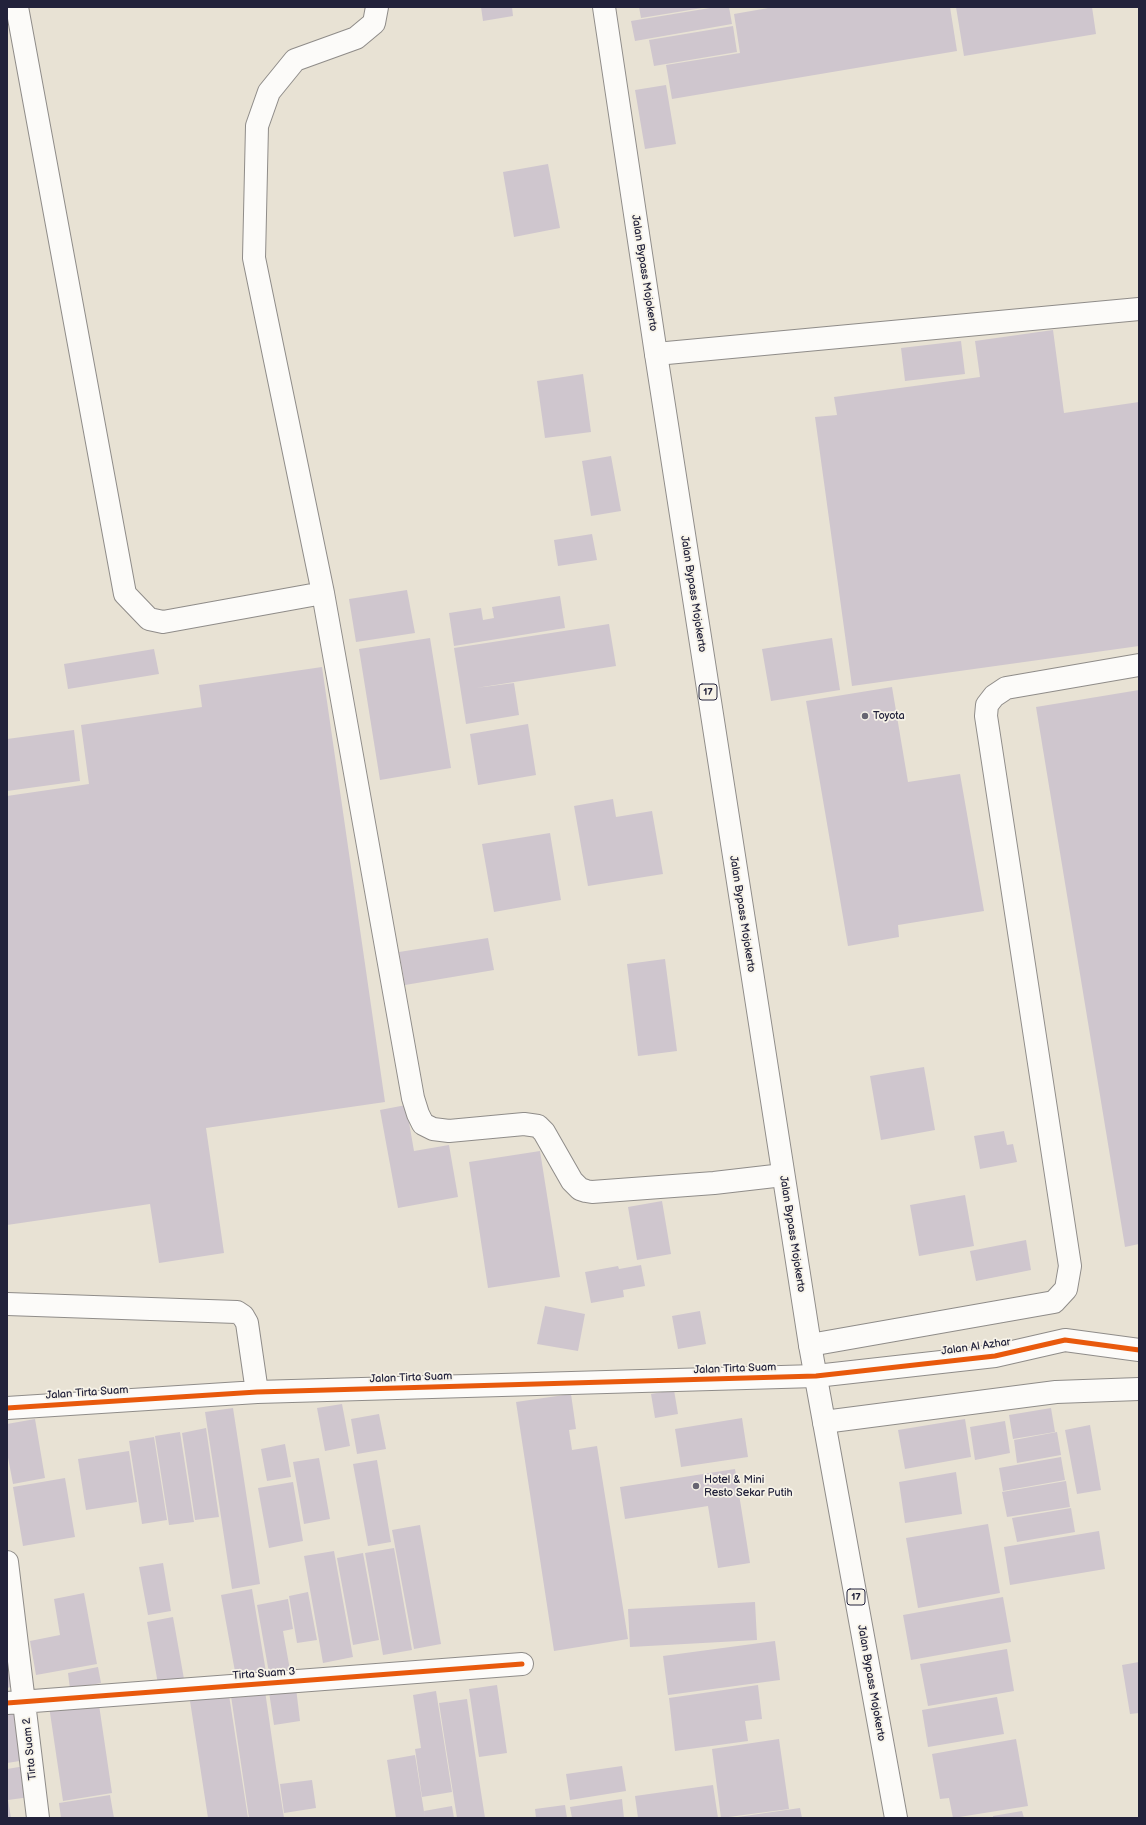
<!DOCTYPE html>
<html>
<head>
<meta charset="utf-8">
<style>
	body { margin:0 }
	#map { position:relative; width:1146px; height:1825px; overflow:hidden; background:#e8e2d4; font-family:"Balsamiq Sans",sans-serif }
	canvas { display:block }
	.frame { position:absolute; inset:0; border:8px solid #22223b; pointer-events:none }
</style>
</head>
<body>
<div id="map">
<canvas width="1146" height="1825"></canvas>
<div class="frame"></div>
</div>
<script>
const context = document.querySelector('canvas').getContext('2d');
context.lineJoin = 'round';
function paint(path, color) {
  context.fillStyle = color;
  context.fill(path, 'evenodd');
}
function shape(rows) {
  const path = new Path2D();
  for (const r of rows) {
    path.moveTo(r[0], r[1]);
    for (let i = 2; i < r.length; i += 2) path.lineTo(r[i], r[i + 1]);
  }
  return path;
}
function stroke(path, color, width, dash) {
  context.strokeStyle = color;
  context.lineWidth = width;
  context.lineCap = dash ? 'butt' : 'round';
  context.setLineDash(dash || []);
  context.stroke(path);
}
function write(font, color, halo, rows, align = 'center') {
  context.font = font + ' "Balsamiq Sans",sans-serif';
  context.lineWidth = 3.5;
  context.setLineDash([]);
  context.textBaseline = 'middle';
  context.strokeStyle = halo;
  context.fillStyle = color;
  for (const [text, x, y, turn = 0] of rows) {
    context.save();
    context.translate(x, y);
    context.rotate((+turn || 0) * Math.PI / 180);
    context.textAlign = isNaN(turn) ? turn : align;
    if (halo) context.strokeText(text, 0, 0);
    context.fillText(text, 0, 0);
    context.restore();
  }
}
const building = shape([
	[481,7,512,7,513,16,483,21],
	[639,7,702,7,702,8,641,18],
	[716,7,729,7,732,24,635,41,631,21],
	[774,7,950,7,957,51,672,99,666,65,740,53,734,14],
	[956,7,1092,7,1096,34,964,56],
	[733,26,737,52,654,66,649,40],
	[666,85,676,144,645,149,635,90],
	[548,164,560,228,514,237,503,172],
	[1053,330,1064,413,1139,402,1139,646,852,686,815,417,837,415,834,397,980,377,975,341],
	[961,341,965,374,905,381,901,348],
	[583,374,591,432,545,438,537,381],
	[611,456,621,511,591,516,582,461],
	[592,534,597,560,558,566,554,540],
	[407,590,415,633,356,642,349,599],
	[560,596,565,628,454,646,449,613,481,608,483,620,494,618,492,607],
	[609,624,616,666,476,688,514,683,519,715,466,724,454,648],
	[430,638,451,768,380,780,359,649],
	[832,638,840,690,771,701,762,649],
	[154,649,159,674,68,689,64,664],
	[322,667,385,1102,206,1128,224,1253,159,1263,150,1204,7,1225,7,796,89,784,81,725,202,707,199,685],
	[892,687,908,782,960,774,984,911,898,925,899,937,848,946,806,701],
	[1139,690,1139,1244,1125,1247,1036,707],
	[528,724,536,775,478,785,470,734],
	[74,730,80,781,7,791,7,739],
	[613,799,616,817,652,811,663,874,588,886,574,806],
	[550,833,561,900,494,912,482,844],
	[488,938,494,970,405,985,399,952],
	[665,959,677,1051,638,1056,627,964],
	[924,1067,935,1130,881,1140,870,1076],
	[406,1105,414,1151,449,1145,458,1197,398,1208,380,1110],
	[1004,1131,1007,1145,1013,1144,1017,1162,980,1169,974,1136],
	[540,1151,560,1277,488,1288,469,1162],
	[965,1195,974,1246,919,1256,910,1205],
	[662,1201,671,1254,637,1260,628,1207],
	[1026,1240,1031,1270,976,1281,970,1251],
	[641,1265,645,1286,623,1290,624,1297,591,1303,585,1272,618,1266,619,1269],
	[545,1306,585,1314,578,1351,537,1344],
	[700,1311,706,1344,678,1349,672,1316],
	[674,1390,678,1414,655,1418,651,1394],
	[571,1394,576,1429,569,1430,572,1450,597,1446,628,1639,554,1651,516,1402],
	[342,1404,350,1446,325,1451,317,1408],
	[233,1408,260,1584,232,1589,205,1412],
	[1051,1408,1055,1432,1013,1439,1009,1415],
	[379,1414,386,1449,357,1454,351,1419],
	[742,1418,748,1457,681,1467,675,1429],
	[35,1419,45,1478,13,1484,7,1452,7,1424],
	[965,1419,971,1457,905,1469,898,1430],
	[1005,1421,1010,1453,975,1460,970,1427],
	[1090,1425,1101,1490,1077,1494,1065,1430],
	[206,1428,219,1517,195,1520,182,1433],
	[180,1432,194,1522,169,1525,155,1436],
	[1057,1432,1061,1455,1017,1463,1014,1440],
	[154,1437,167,1520,142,1524,129,1441],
	[285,1444,291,1477,267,1481,261,1449],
	[129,1451,137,1502,86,1510,78,1459],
	[1061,1457,1065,1480,1003,1491,999,1468],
	[319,1458,330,1519,304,1524,293,1462],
	[377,1460,391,1542,368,1546,353,1464],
	[735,1469,750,1563,718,1568,708,1506,625,1519,620,1487],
	[956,1472,962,1514,905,1523,899,1482],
	[65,1478,75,1537,23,1546,13,1487],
	[1066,1481,1070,1507,1007,1517,1002,1492],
	[293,1482,303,1541,269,1548,258,1488],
	[1071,1508,1075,1532,1017,1542,1012,1518],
	[988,1524,1000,1593,918,1608,906,1538],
	[420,1525,441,1644,414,1649,392,1530],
	[1099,1531,1105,1569,1010,1585,1004,1547],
	[394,1548,412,1650,383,1655,365,1553],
	[334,1551,353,1657,323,1663,304,1556],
	[363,1553,379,1640,353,1645,337,1558],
	[163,1563,171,1611,148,1615,139,1567],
	[252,1589,266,1672,236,1677,221,1595],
	[308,1592,317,1640,297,1643,289,1596],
	[84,1593,97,1664,36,1675,30,1641,60,1635,54,1599],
	[1003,1597,1011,1642,911,1660,903,1615],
	[288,1599,293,1629,283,1631,290,1670,269,1673,257,1605],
	[755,1602,757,1640,630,1647,628,1609],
	[173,1617,184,1679,158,1684,147,1622],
	[775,1641,780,1680,668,1695,663,1656],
	[1007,1649,1014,1691,928,1706,920,1664],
	[7,1661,11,1687,7,1688],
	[1139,1662,1139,1713,1130,1714,1122,1665],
	[98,1667,101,1683,70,1689,68,1673],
	[497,1685,507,1753,479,1757,469,1689],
	[758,1685,762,1719,745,1721,748,1741,675,1751,669,1698],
	[296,1688,300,1721,274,1725,269,1692],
	[265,1691,276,1767,284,1818,249,1818,231,1696],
	[436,1691,452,1792,422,1797,415,1749,421,1748,413,1695],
	[229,1695,248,1818,208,1818,190,1701],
	[997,1697,1004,1734,928,1747,922,1710],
	[98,1698,112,1793,63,1801,49,1706],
	[467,1699,478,1773,485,1818,457,1818,445,1742,439,1703],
	[19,1711,26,1760,7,1763,7,1712],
	[779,1739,789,1809,721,1818,712,1749],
	[1016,1739,1028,1806,953,1818,949,1798,940,1799,932,1754],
	[415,1755,425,1818,396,1818,387,1760],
	[25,1766,30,1797,8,1800,11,1818,7,1818,7,1769],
	[622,1766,626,1791,570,1800,566,1774],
	[312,1780,316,1808,284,1813,280,1784],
	[713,1785,718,1818,638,1818,635,1796],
	[110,1795,114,1818,61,1818,59,1803],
	[622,1799,624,1818,572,1818,570,1807],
	[565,1805,567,1818,536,1818,535,1809],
	[452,1806,454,1818,425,1818,424,1811],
	[800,1808,802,1818,738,1818,738,1817],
	[1022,1811,1024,1818,993,1818,993,1816]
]);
const minor = shape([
	[17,7,125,594,149,619,163,622,323,593],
	[377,7,374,23,356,38,295,60,269,92,257,126,254,258,323,593,413,1098,418,1114,423,1124,433,1129,449,1131,524,1124,538,1126,544,1132,572,1181,580,1189,586,1191,592,1192,714,1183,783,1175],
	[656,354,1139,309],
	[7,1304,237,1312,243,1316,247,1323,257,1392],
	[810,1345,1054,1302,1066,1289,1070,1266,986,716,987,705,994,696,1006,688,1139,665],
	[7,1408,257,1392,816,1376,995,1356,1065,1340,1139,1350],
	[824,1422,1056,1392,1139,1389],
	[7,1562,38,1818],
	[7,1703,522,1664]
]);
const highway = shape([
	[604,7,656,354,810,1345,896,1818]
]);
const cycleway = shape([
	[7,1408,257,1392,816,1376,995,1356,1065,1340,1139,1350],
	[7,1703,522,1664]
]);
const markers = [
	[865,716,4,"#676571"],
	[696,1486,4,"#676571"]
];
const shields = [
	[708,692,18],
	[856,1597,18]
];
const shieldNames = [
	["17",708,692],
	["17",856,1597]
];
const streetNames = [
	["Jalan Bypass Mojokerto",644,273,81],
	["Jalan Bypass Mojokerto",693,594,81],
	["Jalan Bypass Mojokerto",742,914,81],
	["Jalan Bypass Mojokerto",792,1234,81],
	["Jalan Al Azhar",976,1347,-8],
	["Jalan Tirta Suam",735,1369,-2],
	["Jalan Tirta Suam",411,1378,-2],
	["Jalan Tirta Suam",87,1393,-4],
	["Tirta Suam 3",264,1674,-4],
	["Jalan Bypass Mojokerto",871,1683,80],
	["Tirta Suam 2",30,1749,-96]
];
const poiNames = [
	["Toyota",873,716],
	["Hotel & Mini",704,1480],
	["Resto Sekar Putih",704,1493]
];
paint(building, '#cfc6ce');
stroke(minor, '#8f8c89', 24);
stroke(highway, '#8f8c89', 24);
stroke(minor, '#fcfbf9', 22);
stroke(highway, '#fcfbf9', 22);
stroke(cycleway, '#e8590c', 5);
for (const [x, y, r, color] of markers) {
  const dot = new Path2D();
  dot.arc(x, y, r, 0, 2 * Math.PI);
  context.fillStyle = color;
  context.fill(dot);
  stroke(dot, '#f7f3e8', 1.5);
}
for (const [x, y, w] of shields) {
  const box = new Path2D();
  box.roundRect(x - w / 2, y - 8, w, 16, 3);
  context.fillStyle = '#f7f3e8';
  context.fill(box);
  stroke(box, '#22223b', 1);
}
write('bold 10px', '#22223b', null, shieldNames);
write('11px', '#22223b', '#f7f3e8', streetNames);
write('11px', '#22223b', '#f7f3e8', poiNames, 'left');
</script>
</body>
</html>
